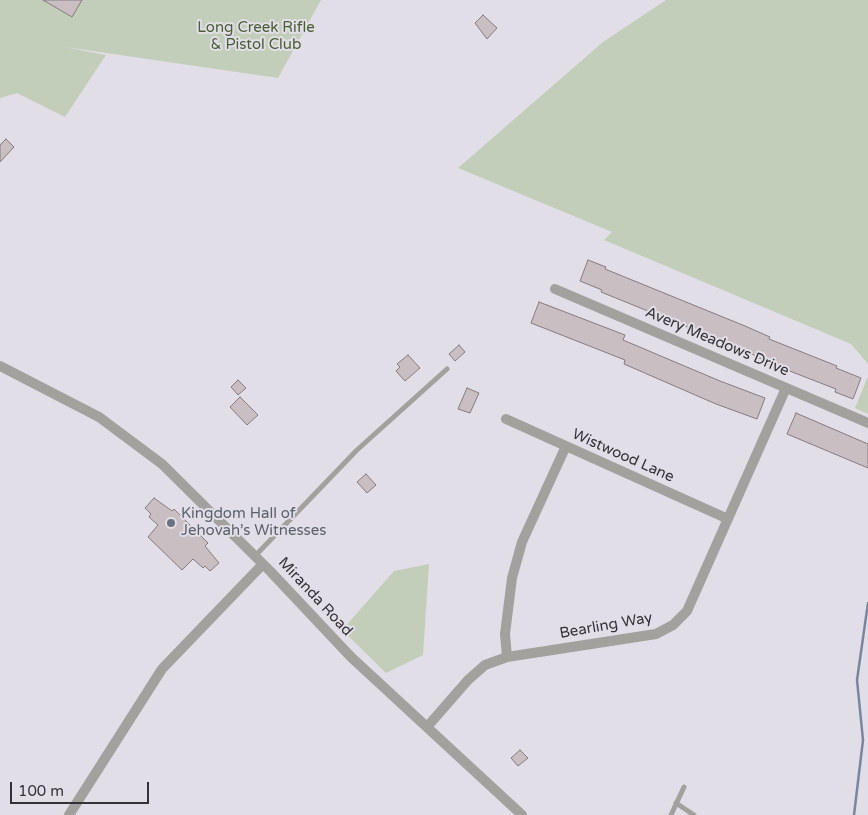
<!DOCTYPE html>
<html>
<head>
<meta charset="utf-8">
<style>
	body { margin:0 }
	#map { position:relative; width:868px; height:815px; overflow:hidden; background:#e2dee7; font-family:"Varela Round",sans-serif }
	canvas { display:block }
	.scale { position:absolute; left:10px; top:782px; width:139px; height:22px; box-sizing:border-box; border:2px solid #343236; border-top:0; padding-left:6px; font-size:15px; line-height:18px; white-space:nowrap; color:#343236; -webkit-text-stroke:4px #e2dee7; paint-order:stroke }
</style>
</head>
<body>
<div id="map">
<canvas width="868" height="815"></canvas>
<div class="scale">100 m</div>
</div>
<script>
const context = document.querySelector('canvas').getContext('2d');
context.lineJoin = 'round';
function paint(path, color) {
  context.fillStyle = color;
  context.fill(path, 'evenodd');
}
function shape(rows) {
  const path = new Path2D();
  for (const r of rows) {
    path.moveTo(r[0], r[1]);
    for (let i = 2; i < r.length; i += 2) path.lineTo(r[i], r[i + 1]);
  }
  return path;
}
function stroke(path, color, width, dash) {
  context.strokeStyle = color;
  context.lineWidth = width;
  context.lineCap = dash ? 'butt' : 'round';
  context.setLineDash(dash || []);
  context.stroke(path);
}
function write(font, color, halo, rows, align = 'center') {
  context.font = font + ' "Varela Round",sans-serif';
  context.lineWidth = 4;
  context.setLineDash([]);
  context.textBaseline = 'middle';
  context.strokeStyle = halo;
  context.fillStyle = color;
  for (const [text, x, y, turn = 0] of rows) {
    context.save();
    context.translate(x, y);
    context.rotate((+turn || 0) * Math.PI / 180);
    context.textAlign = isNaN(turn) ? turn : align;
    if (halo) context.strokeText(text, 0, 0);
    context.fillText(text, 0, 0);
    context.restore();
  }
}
const green = shape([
	[0,0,321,0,278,78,65,47,106,55,65,117,17,93,0,98],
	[666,0,868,0,868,364,851,344,604,240,612,232,458,168,603,42],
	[868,376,868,414,855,408],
	[429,564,423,655,386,673,342,630,394,571]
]);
const stream = shape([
	[854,815,863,740,857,680,868,603]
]);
const building = shape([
	[43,0,82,0,72,17,43,0],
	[483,15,497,28,487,39,475,23,483,15],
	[6,139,14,147,0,162,0,145,6,139],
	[588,260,606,267,605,269,745,326,770,337,769,339,837,366,836,368,861,378,853,399,835,392,836,389,769,363,744,350,601,292,602,290,580,281,588,260],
	[539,302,625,335,623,340,720,381,765,398,757,419,716,404,624,364,625,360,531,323,539,302],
	[459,345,465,352,455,361,449,354,459,345],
	[408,355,420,368,405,381,396,371,400,367,397,364,408,355],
	[238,380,246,388,238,395,231,387,238,380],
	[467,388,479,393,470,413,458,409,467,388],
	[240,397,258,415,247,425,230,407,240,397],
	[796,413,868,444,868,468,787,434,796,413],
	[366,474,376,485,367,493,357,482,366,474],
	[154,498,172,511,174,509,208,543,205,546,219,563,210,571,205,566,203,568,193,559,182,570,148,537,158,525,149,517,151,514,145,508,154,498],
	[520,750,528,758,518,766,511,758,520,750]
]);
const service = shape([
	[255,556,357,450,447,369],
	[676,803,694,815],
	[671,815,684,787]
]);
const minor = shape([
	[555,289,868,423],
	[0,366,99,417,162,464,270,571,351,657,522,815],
	[506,419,728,519],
	[507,657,505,634,512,578,522,542,566,446],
	[427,727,468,680,485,665,507,657,656,634,673,625,687,611,786,388],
	[69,815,162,669,263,564]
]);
const markers = [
	[171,523,5,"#6b7280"]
];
const parkNames = [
	["Long Creek Rifle",256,28],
	["& Pistol Club",256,45]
];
const streetNames = [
	["Avery Meadows Drive",717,342,23],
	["Wistwood Lane",623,456,24],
	["Miranda Road",315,597,47],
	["Bearling Way",606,626,-10]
];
const worshipNames = [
	["Kingdom Hall of",181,514],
	["Jehovah’s Witnesses",181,531]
];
paint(green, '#c3ceba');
stroke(stream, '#78879f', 2.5);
paint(building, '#c9bec1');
stroke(building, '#857b7e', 1);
stroke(service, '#a3a19e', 5);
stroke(minor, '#a3a19e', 10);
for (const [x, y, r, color] of markers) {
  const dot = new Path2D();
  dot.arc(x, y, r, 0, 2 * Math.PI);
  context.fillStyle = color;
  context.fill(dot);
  stroke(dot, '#e2dee7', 2);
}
write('15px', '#485f35', '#e2dee7', parkNames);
write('15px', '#343236', '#e2dee7', streetNames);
write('15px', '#5b616d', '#e2dee7', worshipNames, 'left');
</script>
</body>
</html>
